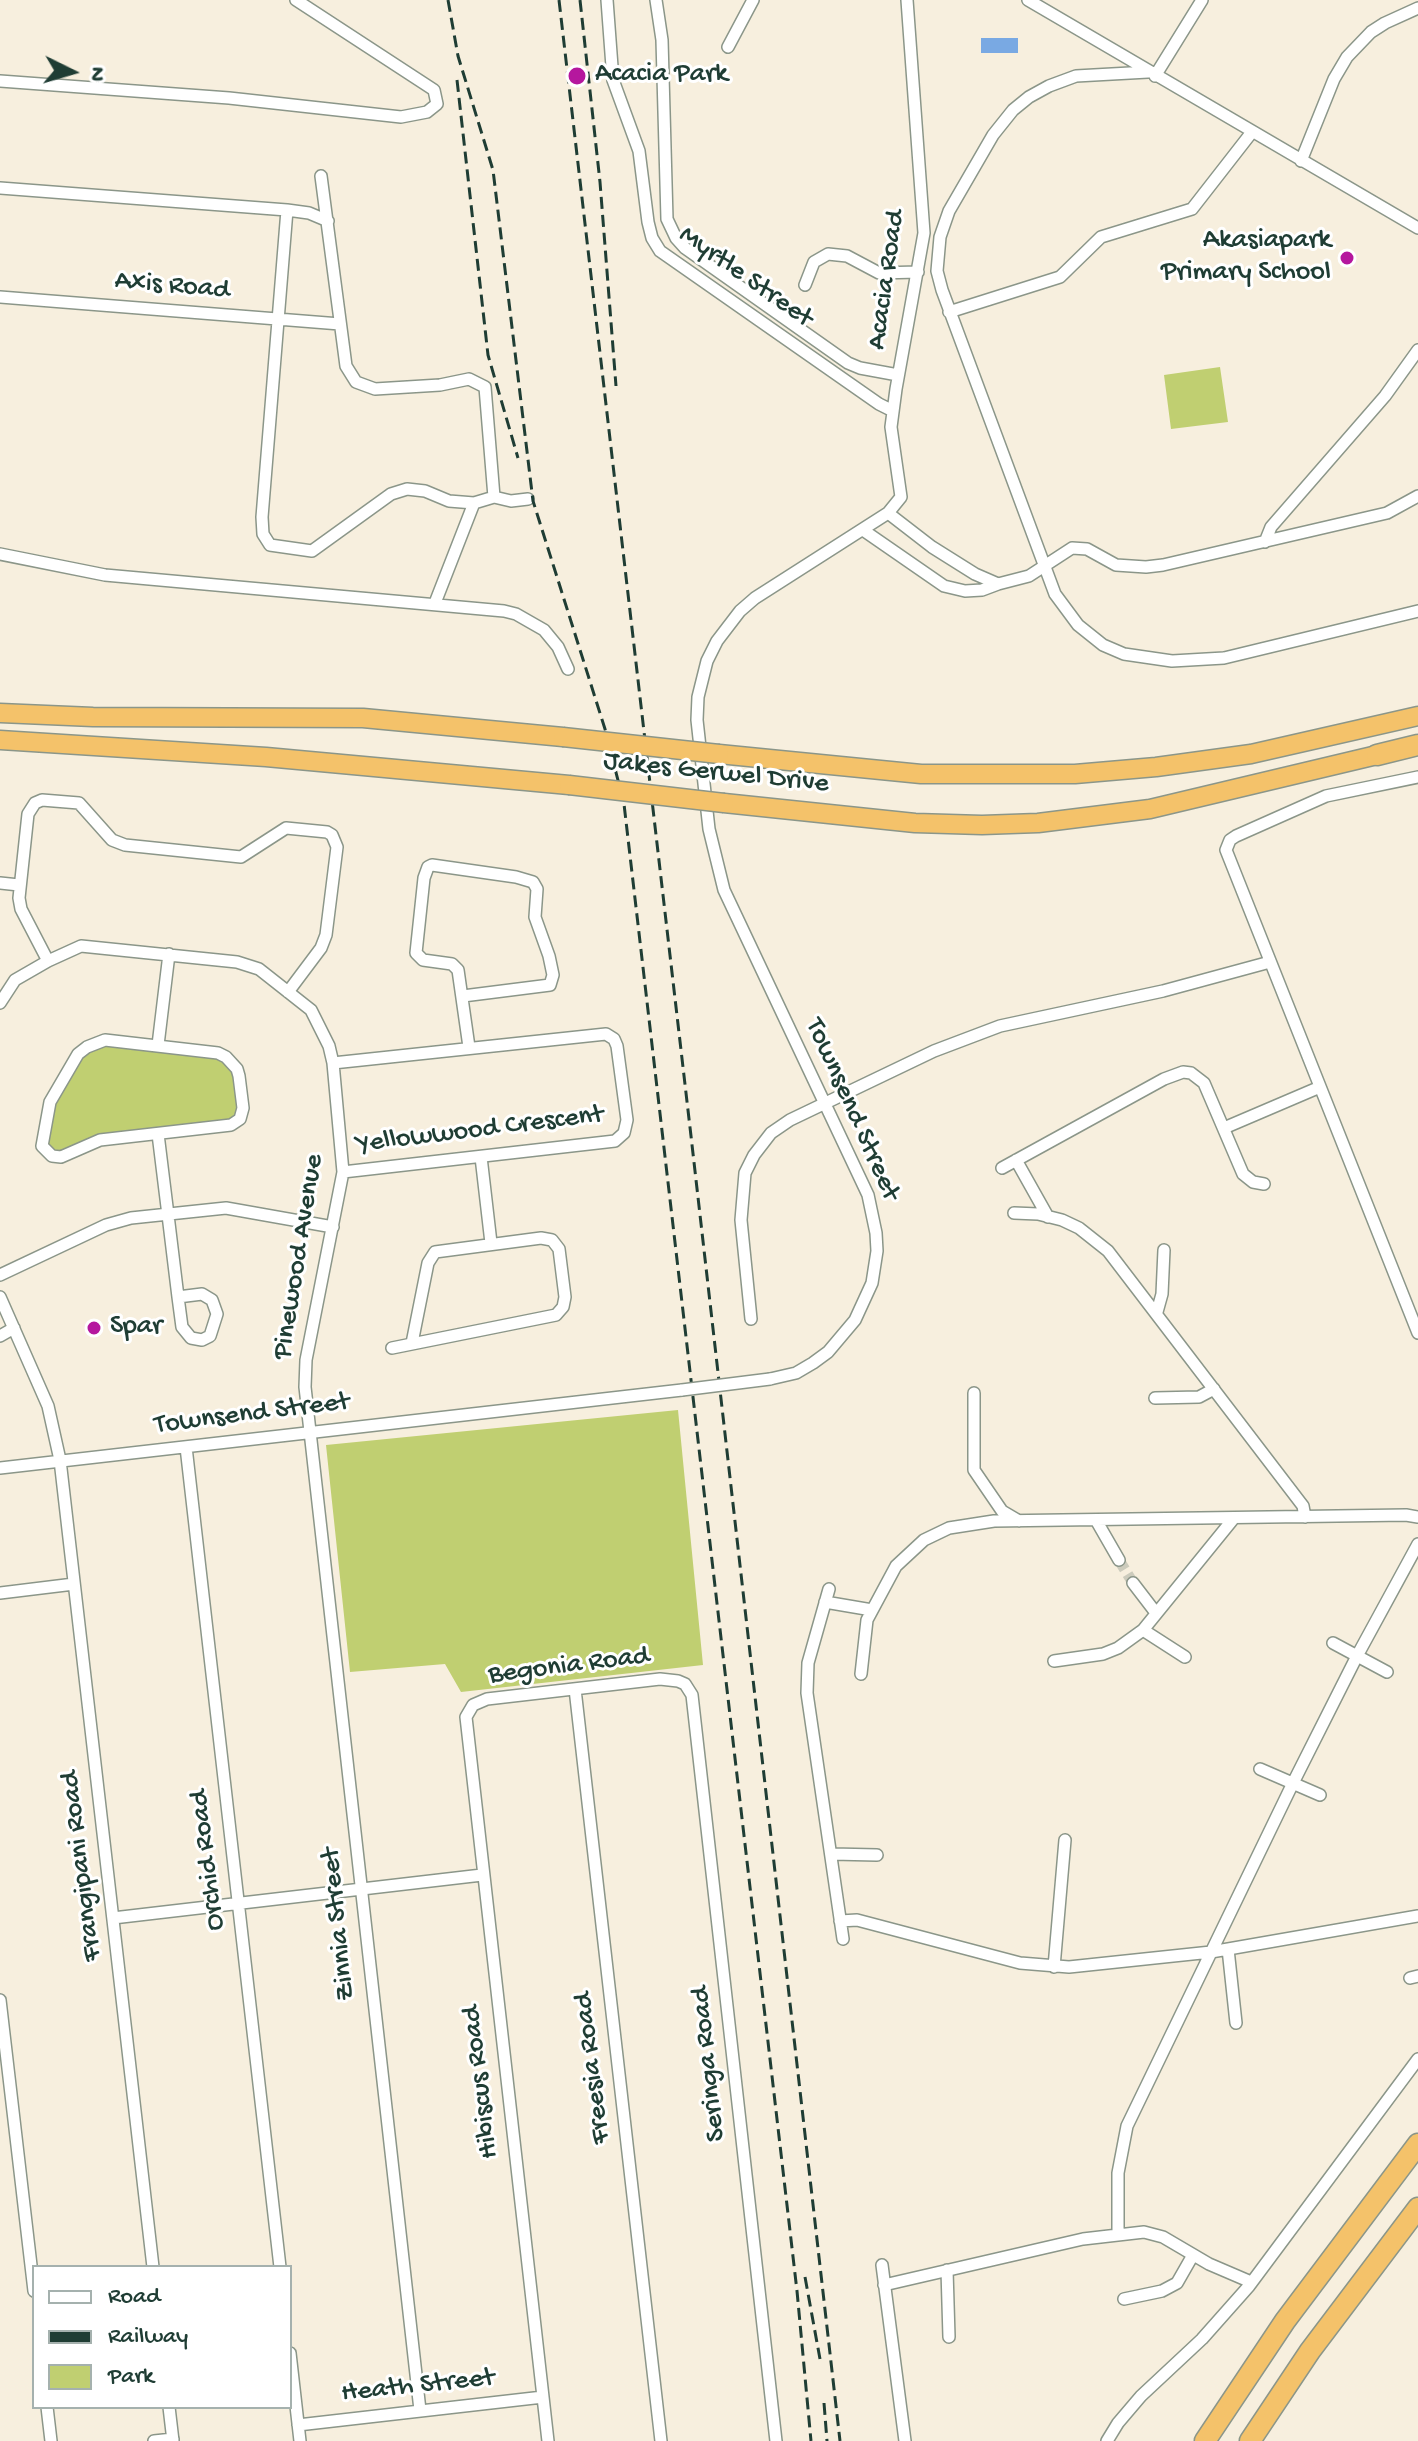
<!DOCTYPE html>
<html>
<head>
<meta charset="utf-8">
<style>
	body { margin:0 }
	#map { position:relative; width:1418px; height:2441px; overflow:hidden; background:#f7efde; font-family:"Gochi Hand",sans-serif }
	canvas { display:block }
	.legend { position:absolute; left:32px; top:2265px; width:260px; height:144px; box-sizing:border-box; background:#fff; border:2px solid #a5b1ae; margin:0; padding:10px 14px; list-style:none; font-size:24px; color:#1f3d34 }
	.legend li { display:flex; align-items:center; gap:16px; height:40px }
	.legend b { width:40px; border:2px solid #a5b1ae }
	.north { position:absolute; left:32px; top:32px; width:80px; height:80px; -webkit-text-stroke:6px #fff; paint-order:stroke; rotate:95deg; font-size:22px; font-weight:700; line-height:32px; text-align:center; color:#1f3d34 }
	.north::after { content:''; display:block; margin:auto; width:28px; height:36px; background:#1f3d34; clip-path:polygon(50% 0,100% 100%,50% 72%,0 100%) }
</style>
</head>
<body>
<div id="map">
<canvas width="1418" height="2441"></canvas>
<ul class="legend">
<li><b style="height:10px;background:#fff"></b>Road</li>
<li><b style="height:10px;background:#1f3d34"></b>Railway</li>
<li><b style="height:22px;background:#c0cf71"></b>Park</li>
</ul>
<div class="north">N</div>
</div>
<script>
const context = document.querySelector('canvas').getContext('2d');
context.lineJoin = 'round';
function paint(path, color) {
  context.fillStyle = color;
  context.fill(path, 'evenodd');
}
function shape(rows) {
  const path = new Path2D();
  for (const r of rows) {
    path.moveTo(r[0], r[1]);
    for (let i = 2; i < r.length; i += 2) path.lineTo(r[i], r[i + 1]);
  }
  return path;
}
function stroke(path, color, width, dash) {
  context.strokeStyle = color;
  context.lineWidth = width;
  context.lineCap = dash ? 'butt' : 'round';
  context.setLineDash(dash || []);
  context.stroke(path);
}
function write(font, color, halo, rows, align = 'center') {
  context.font = font + ' "Gochi Hand",sans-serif';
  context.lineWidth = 6;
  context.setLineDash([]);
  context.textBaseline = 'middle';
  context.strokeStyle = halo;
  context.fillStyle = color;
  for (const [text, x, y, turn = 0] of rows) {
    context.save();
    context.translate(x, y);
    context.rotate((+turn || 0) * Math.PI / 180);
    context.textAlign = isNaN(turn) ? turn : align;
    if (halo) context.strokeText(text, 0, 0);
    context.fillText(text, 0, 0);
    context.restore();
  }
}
const green = shape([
	[1220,367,1228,422,1171,429,1164,375],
	[104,1045,212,1057,222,1060,233,1072,239,1110,234,1120,55,1152,47,1145,52,1109,78,1062,86,1052],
	[678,1410,703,1665,461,1692,445,1664,350,1672,326,1445]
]);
const water = shape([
	[981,38,1018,38,1018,53,981,53]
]);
const minorTunnel = shape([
	[1119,1560,1133,1583]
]);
const minor = shape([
	[607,0,613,80,639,151,648,222,652,238,660,251,879,404,893,411],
	[656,0,662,40,667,219,676,238,685,248,848,363,860,368,898,375],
	[1028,0,1418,228],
	[728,47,753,0],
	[1148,72,1076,76,1049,86,1029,97,1013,110,993,135,949,211,940,237,937,271,942,290,1055,594,1078,625,1103,645,1124,654,1172,661,1224,658,1418,611],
	[1155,76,1202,0],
	[0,81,229,98,401,117,427,112,437,104,434,90,296,0],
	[1301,161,1334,79,1347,57,1371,32,1385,23,1418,8],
	[321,176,346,366,356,382,375,389,440,385,469,379,485,387,494,497],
	[0,188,287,210,309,213,328,221],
	[287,210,262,517,263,534,270,545,312,551,391,494,407,489,425,491,449,501,474,503,494,497,511,501,528,499],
	[805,285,814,262,828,254,847,256,879,273,918,272],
	[0,297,340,324],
	[949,312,1060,277,1101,237,1192,209,1252,132],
	[888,513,932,547,975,574,998,584,1029,576,1072,548,1087,549,1116,565,1146,567,1163,565,1387,513,1418,496],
	[863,530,944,586,965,591,982,590,998,584],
	[1265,542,1271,527,1385,396,1418,350],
	[0,554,105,575,504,611,516,614,544,630,558,647,568,669],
	[435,603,474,503],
	[1418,777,1326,796,1236,836,1230,840,1226,850,1418,1333],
	[0,883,19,885],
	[48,961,21,909,19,898,28,814,35,803,42,800,79,803,112,840,125,845,241,857,286,828,327,832,332,835,337,847,326,935,321,948,288,992],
	[463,996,550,985,553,975,549,956,535,917,537,889,533,882,516,877,432,865,428,867,424,878,416,953,423,960,452,964,458,970,469,1047],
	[0,1003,15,980,48,961,81,946,237,962,259,969,311,1010,329,1046,333,1063,343,1172,306,1360,305,1387,420,2410],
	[105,1040,218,1053,226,1057,237,1069,239,1076,243,1108,240,1119,231,1125,100,1140,61,1157,52,1156,42,1146,50,1102,78,1054,87,1047,105,1040],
	[158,1045,169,954],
	[333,1063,606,1034,614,1039,617,1046,627,1120,624,1133,615,1141,343,1172],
	[1224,1128,1320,1087],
	[158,1134,168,1215,178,1297,182,1327,191,1338,202,1340,210,1336,217,1314,212,1300,202,1294,178,1297],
	[481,1157,491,1243],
	[1016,1160,1048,1217],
	[1002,1168,1164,1079,1183,1072,1191,1073,1204,1083,1243,1174,1253,1182,1264,1184],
	[1014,1213,1038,1214,1062,1220,1079,1228,1108,1251,1303,1506,1305,1517],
	[0,1275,106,1225,131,1218,226,1208,333,1227],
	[0,1297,48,1406,60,1460,153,2267],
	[1157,1312,1162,1294,1164,1250],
	[751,1319,741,1220,745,1173,754,1155,771,1133,790,1120,934,1051,1000,1026,1163,991,1270,962],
	[0,1336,14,1328],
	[392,1348,556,1315,563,1307,565,1297,559,1249,552,1240,541,1238,435,1252,428,1263,412,1343],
	[770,1379,796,1373,813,1363,828,1352,855,1320,872,1283,877,1251,876,1233,868,1195,724,890,709,829,697,720,698,697,707,661,717,641,740,611,755,598,888,513,901,497,891,427,896,389,924,233,907,0],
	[974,1393,974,1470,1002,1511,1019,1521],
	[1155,1398,1199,1397,1214,1389],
	[186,1447,280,2267],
	[0,1468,682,1390],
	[1096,1520,1119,1560],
	[1133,1583,1156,1613],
	[829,1589,808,1663,807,1693,843,1939],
	[0,1593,74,1584],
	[825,1602,872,1610],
	[1143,1630,1185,1657],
	[1333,1643,1387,1672],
	[1054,1661,1103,1654,1118,1648,1143,1630,1234,1518],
	[861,1674,867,1620,896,1566,924,1540,949,1528,994,1521,1406,1515,1418,1517],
	[575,1689,661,2441],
	[1260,1769,1320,1795],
	[832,1854,877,1855],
	[113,1918,482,1875],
	[840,1921,857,1920,1020,1963,1069,1967,1211,1952,1418,1916],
	[1228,1949,1236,2023],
	[1054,1967,1065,1840],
	[1410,1978,1418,1976],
	[0,2000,34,2291],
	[1118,2234,1118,2173,1127,2126,1293,1783,1357,1656,1418,1544],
	[882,2265,905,2441],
	[947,2270,949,2337],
	[884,2285,1083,2239,1144,2232,1163,2237,1209,2264,1251,2282],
	[1124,2299,1162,2291,1177,2283,1193,2255],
	[290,2353,300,2441],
	[47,2407,51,2441],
	[169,2407,173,2441],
	[298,2425,543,2397],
	[154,2441,173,2439],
	[548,2441,466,1717,473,1705,487,1699,660,1679,678,1681,685,1684,692,1695,776,2441],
	[1107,2441,1118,2423,1141,2396,1202,2339,1249,2286,1418,2059]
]);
const trunk = shape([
	[0,713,93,717,363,718,563,737],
	[0,740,266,757,569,785],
	[719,754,921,774,1075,774,1156,767,1251,754,1418,716],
	[724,803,915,823,982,825,1038,823,1150,809,1377,755]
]);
const motorway = shape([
	[1377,755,1418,745],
	[1205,2441,1285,2321,1418,2144],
	[1250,2441,1310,2351,1418,2208]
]);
const rail = shape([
	[448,0,458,56,493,170,533,501,605,729,624,804,797,2291,811,2441],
	[559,0,691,1136,840,2441],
	[580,0,600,182,616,386],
	[457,80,488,355,518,458],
	[805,2277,820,2359],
	[824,2403,827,2441]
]);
const minorBridge = shape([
	[682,1390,770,1379]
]);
const trunkBridge = shape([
	[563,737,719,754],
	[569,785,724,803]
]);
const markers = [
	[577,76,10,"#b5179e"],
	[1347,258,8,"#b5179e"],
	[94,1328,8,"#b5179e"]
];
const poiNames = [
	["Acacia Park",595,76],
	["Akasiapark",1331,242,"right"],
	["Primary School",1331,274,"right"],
	["Spar",110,1328]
];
const streetNames = [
	["Myrtle Street",745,278,35],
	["Acacia Road",888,280,-82],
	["Axis Road",172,287,5],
	["Jakes Gerwel Drive",716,774,6],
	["Townsend Street",851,1110,66],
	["Yellowwood Crescent",480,1131,-7],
	["Pinewood Avenue",300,1257,-81],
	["Townsend Street",252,1415,-7],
	["Begonia Road",569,1667,-7],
	["Orchid Road",209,1860,-97],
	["Frangipani Road",83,1866,-97],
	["Zinnia Street",340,1924,-96],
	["Seringa Road",710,2064,-96],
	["Freesia Road",594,2068,-97],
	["Hibiscus Road",482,2082,-97],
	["Heath Street",418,2387,-6]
];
paint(green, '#c0cf71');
paint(water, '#79a9e3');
stroke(minorTunnel, '#cccbbc', 11, [11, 5.5]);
stroke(minor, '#8b9689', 14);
stroke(trunk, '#8b9689', 21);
stroke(motorway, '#8b9689', 23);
stroke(minor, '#fff', 11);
stroke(trunk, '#f4c26a', 18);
stroke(motorway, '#f4c26a', 20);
stroke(rail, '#1f3d34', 3, [12, 6]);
stroke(minorBridge, '#8b9689', 14, []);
stroke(trunkBridge, '#8b9689', 21, []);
stroke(minorBridge, '#fff', 11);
stroke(trunkBridge, '#f4c26a', 18);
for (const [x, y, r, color] of markers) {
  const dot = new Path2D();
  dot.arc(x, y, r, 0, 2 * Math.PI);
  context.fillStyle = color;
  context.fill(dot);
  stroke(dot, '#fff', 3);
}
write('28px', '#1f3d34', '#fff', poiNames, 'left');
write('28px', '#1f3d34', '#fff', streetNames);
</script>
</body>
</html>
